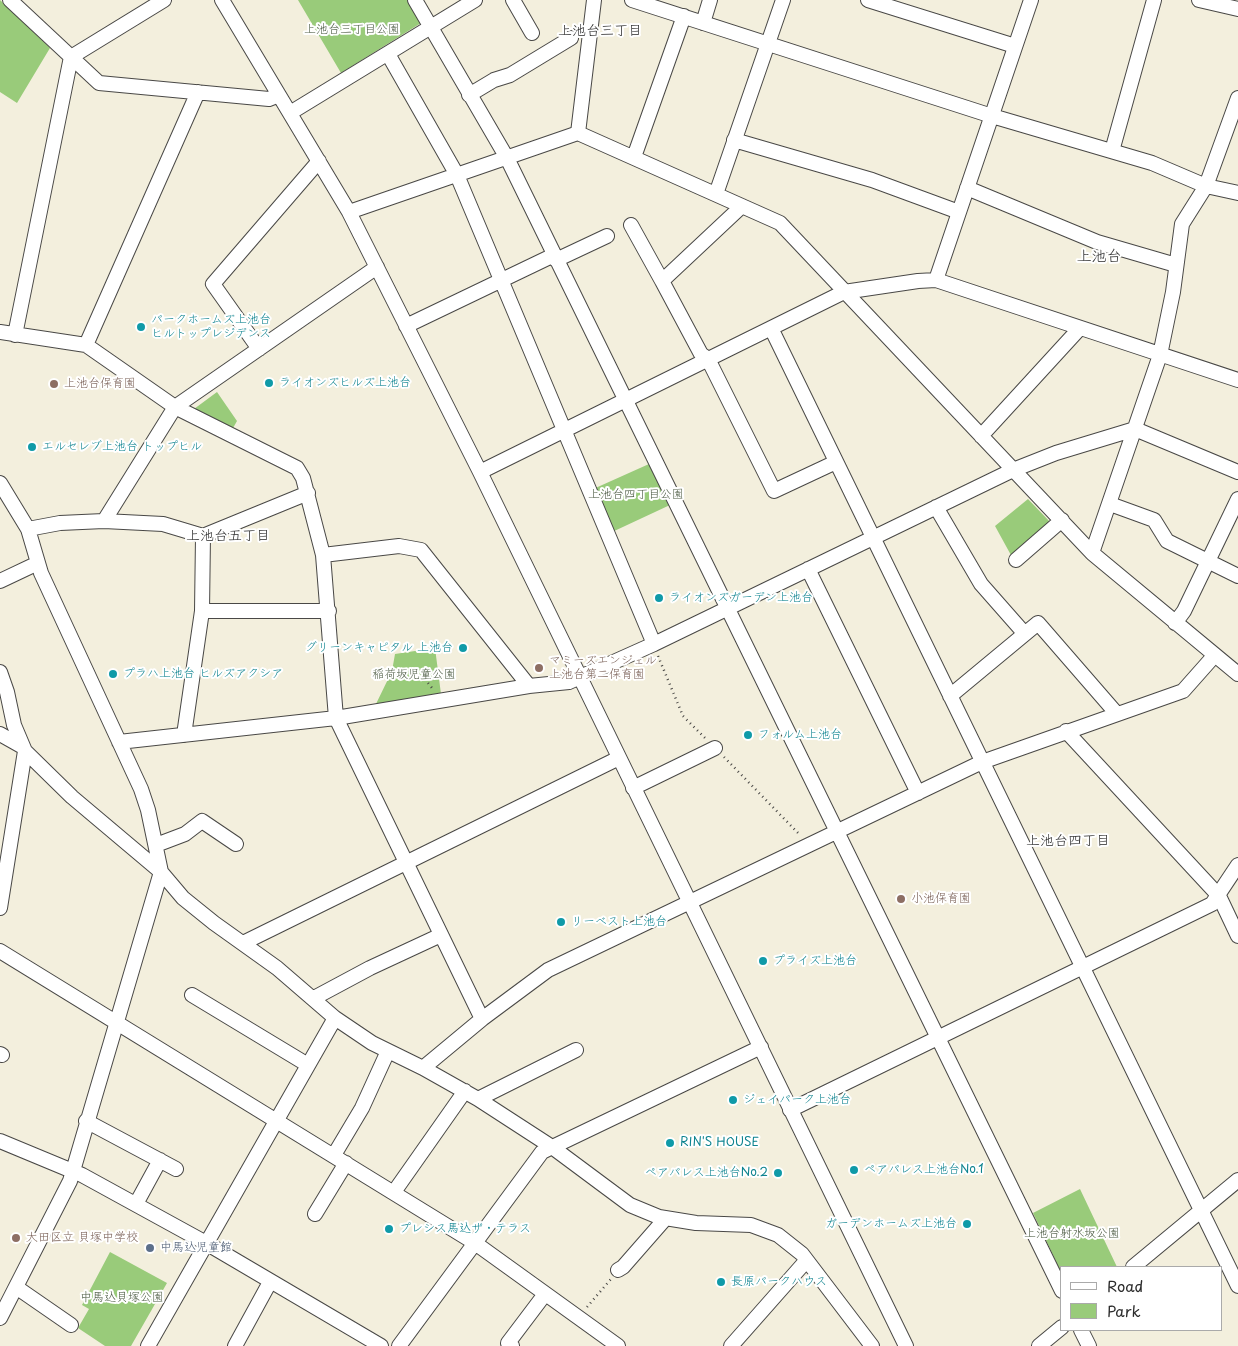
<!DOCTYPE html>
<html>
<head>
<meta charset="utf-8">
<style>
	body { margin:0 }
	#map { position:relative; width:1238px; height:1346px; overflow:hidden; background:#f3efdd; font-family:"Playpen Sans",sans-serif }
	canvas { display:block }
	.legend { position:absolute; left:1060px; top:1266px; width:162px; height:65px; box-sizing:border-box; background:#fff; border:1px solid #aaa; margin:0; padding:6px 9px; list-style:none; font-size:15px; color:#2b2b2b }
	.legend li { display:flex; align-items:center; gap:10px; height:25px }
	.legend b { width:25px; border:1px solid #aaa }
</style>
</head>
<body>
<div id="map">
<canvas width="1238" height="1346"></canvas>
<ul class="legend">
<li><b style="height:6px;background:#fff"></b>Road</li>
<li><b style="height:14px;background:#99cb7a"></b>Park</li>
</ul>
</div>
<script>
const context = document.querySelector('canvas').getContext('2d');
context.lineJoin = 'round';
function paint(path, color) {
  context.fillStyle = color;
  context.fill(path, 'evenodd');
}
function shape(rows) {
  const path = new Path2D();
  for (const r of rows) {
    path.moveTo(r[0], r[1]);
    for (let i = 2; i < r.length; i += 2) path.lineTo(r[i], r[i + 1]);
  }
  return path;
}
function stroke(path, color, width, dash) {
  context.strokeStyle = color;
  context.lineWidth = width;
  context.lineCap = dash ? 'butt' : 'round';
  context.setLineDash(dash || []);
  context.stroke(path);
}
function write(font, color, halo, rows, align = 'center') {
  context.font = font + ' "Playpen Sans","Klee One",sans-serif';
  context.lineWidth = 4;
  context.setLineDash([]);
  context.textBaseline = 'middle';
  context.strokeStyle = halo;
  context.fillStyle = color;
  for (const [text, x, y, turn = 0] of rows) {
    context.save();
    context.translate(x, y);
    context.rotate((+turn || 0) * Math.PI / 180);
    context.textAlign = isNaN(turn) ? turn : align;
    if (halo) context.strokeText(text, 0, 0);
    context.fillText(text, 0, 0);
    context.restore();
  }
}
const green = shape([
	[0,0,50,48,17,103,0,92],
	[298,0,407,0,421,23,341,73],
	[217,392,237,421,233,428,194,409],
	[649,464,670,505,610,533,591,490],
	[1028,499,1051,523,1012,557,995,526],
	[435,648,441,694,375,706,392,671,395,654],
	[1080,1189,1117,1267,1062,1267,1062,1274,1033,1213],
	[110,1252,167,1283,131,1346,105,1346,78,1328,89,1309,82,1305]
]);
const path = shape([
	[658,656,683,716,706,739],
	[428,683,432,688],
	[724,757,800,835],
	[587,1307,611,1279]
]);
const minor = shape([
	[10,0,99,83,269,99,279,95],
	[222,0,349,212,480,472,906,1346],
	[415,0,507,158,1062,1291],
	[513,0,532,33],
	[632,0,992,116,1152,163,1206,186,1238,193],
	[868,0,1015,46],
	[1199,0,1238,9],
	[703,23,710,0],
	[388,54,457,175,654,644],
	[469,95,494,80,510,75,571,38],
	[290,113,475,0],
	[578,133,594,0],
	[734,140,872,180,959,212],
	[1112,151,1154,0],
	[634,157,684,16],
	[967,188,1097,242,1176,265],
	[716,194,783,0],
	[742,206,662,281,701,354,708,359,774,491,836,462],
	[349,212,578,133,780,223,1092,553,1238,674],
	[631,225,662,281],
	[556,260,607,236],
	[936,280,1031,0],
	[406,326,554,255],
	[771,328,1238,1286],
	[0,332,86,345,175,407,297,468,303,478,323,555,336,718,482,1019],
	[15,335,71,57,164,0],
	[86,345,198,92],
	[259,349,213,284,319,161],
	[981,436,1080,328],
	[480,472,844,292,918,281,936,280,1238,380],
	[0,483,28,529,41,573,141,789,148,810,161,872,70,1181,0,1318],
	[1110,504,1154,520,1167,541,1238,576],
	[936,507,981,584,1025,634],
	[104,521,175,407,377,267],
	[28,529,60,523,104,521,163,524,203,536,308,493],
	[1092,553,1160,355,1173,292,1182,224,1206,186,1238,98],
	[323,555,399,546,421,550,529,686],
	[1016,560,1062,520],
	[808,569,918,793],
	[0,581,38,563],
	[202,611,329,611],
	[1175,623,1184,611,1238,499],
	[0,672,7,692,14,725,25,751,72,797,161,872,183,898,214,923,277,968,335,1018,372,1043,423,1068,478,1099,552,1147,630,1205,659,1217,696,1223,751,1225,778,1235,802,1254,872,1346],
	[950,696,1038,623,1117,714],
	[1066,731,1219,896,1238,936],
	[0,734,23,747],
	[184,735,202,611,203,536],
	[119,742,336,718,529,686,569,682,654,644,1013,470,1056,453,1135,429,1238,472],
	[633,788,715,748],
	[156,845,185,834,202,821,236,844],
	[0,908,25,751],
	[243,943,619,758],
	[0,951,475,1243,618,1346],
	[192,995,308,1065],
	[314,998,370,968,441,935],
	[0,1054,2,1055],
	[423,1068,482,1019,548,970,982,762,1183,691,1214,656],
	[478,1099,576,1050],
	[790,1110,1212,904,1238,865],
	[86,1121,176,1169],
	[0,1141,82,1175,206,1243,381,1346],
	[334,1155,362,1108,388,1051],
	[394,1192,465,1091],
	[136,1204,160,1160],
	[315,1214,346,1163],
	[1133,1267,1238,1180],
	[618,1270,623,1267,665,1219],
	[16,1287,71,1325],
	[1081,1330,1089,1346],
	[148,1346,335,1018],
	[235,1346,270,1282],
	[399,1346,542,1152,761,1047],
	[512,1346,508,1343,545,1294],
	[731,1346,806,1261],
	[1039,1346,1062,1327]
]);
const markers = [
	[141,327,5,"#0f9aa8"],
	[269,383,5,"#0f9aa8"],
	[54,384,5,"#8d6e63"],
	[32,447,5,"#0f9aa8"],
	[659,598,5,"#0f9aa8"],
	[463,648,5,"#0f9aa8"],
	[539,668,5,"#8d6e63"],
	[113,674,5,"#0f9aa8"],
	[748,735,5,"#0f9aa8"],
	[901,899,5,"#8d6e63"],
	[561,922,5,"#0f9aa8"],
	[763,961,5,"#0f9aa8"],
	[733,1100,5,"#0f9aa8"],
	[670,1143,5,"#0f9aa8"],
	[854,1170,5,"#0f9aa8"],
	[778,1173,5,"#0f9aa8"],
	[967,1224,5,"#0f9aa8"],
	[389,1229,5,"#0f9aa8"],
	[16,1238,5,"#8d6e63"],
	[150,1248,5,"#5c6f8a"],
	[721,1282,5,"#0f9aa8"]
];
const parkNames = [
	["上池台三丁目公園",352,30],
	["上池台四丁目公園",636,495],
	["稲荷坂児童公園",414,675],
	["上池台射水坂公園",1072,1234],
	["中馬込貝塚公園",122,1298]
];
const cultureNames = [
	["パークホームズ上池台",151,320],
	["ヒルトップレジデンス",151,334],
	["ライオンズヒルズ上池台",279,383],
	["エルセレブ上池台 トップヒル",42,447],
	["ライオンズガーデン上池台",669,598],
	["グリーンキャピタル 上池台",453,648,"right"],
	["プラハ上池台 ヒルズアクシア",123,674],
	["フォルム上池台",758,735],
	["リーベスト上池台",571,922],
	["プライズ上池台",773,961],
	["ジェイパーク上池台",743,1100],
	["RIN'S HOUSE",680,1143],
	["ペアパレス上池台No.1",864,1170],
	["ペアパレス上池台No.2",768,1173,"right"],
	["ガーデンホームズ上池台",957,1224,"right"],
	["プレシス馬込ザ・テラス",399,1229],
	["長原パークハウス",731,1282]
];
const educationNames = [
	["上池台保育園",64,384],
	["マミーズエンジェル",549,661],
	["上池台第二保育園",549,675],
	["小池保育園",911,899],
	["大田区立 貝塚中学校",26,1238]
];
const serviceNames = [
	["中馬込児童館",160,1248]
];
const neighbourhoodNames = [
	["上池台三丁目",600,31],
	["上池台五丁目",228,536],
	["上池台四丁目",1068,841]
];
const quarterNames = [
	["上池台",1099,257]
];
paint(green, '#99cb7a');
stroke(minor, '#494846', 16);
stroke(path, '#494846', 2.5, [1, 4]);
stroke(minor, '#fff', 14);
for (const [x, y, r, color] of markers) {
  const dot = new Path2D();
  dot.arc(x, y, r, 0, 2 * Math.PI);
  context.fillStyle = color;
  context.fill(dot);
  stroke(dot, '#fff', 2);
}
write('12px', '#4c5b43', '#fff', parkNames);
write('12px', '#0d838f', '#fff', cultureNames, 'left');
write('12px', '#785e54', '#fff', educationNames, 'left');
write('12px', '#4e5e75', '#fff', serviceNames, 'left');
write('14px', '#2b2b2b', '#fff', neighbourhoodNames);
write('15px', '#2b2b2b', '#fff', quarterNames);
</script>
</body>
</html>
